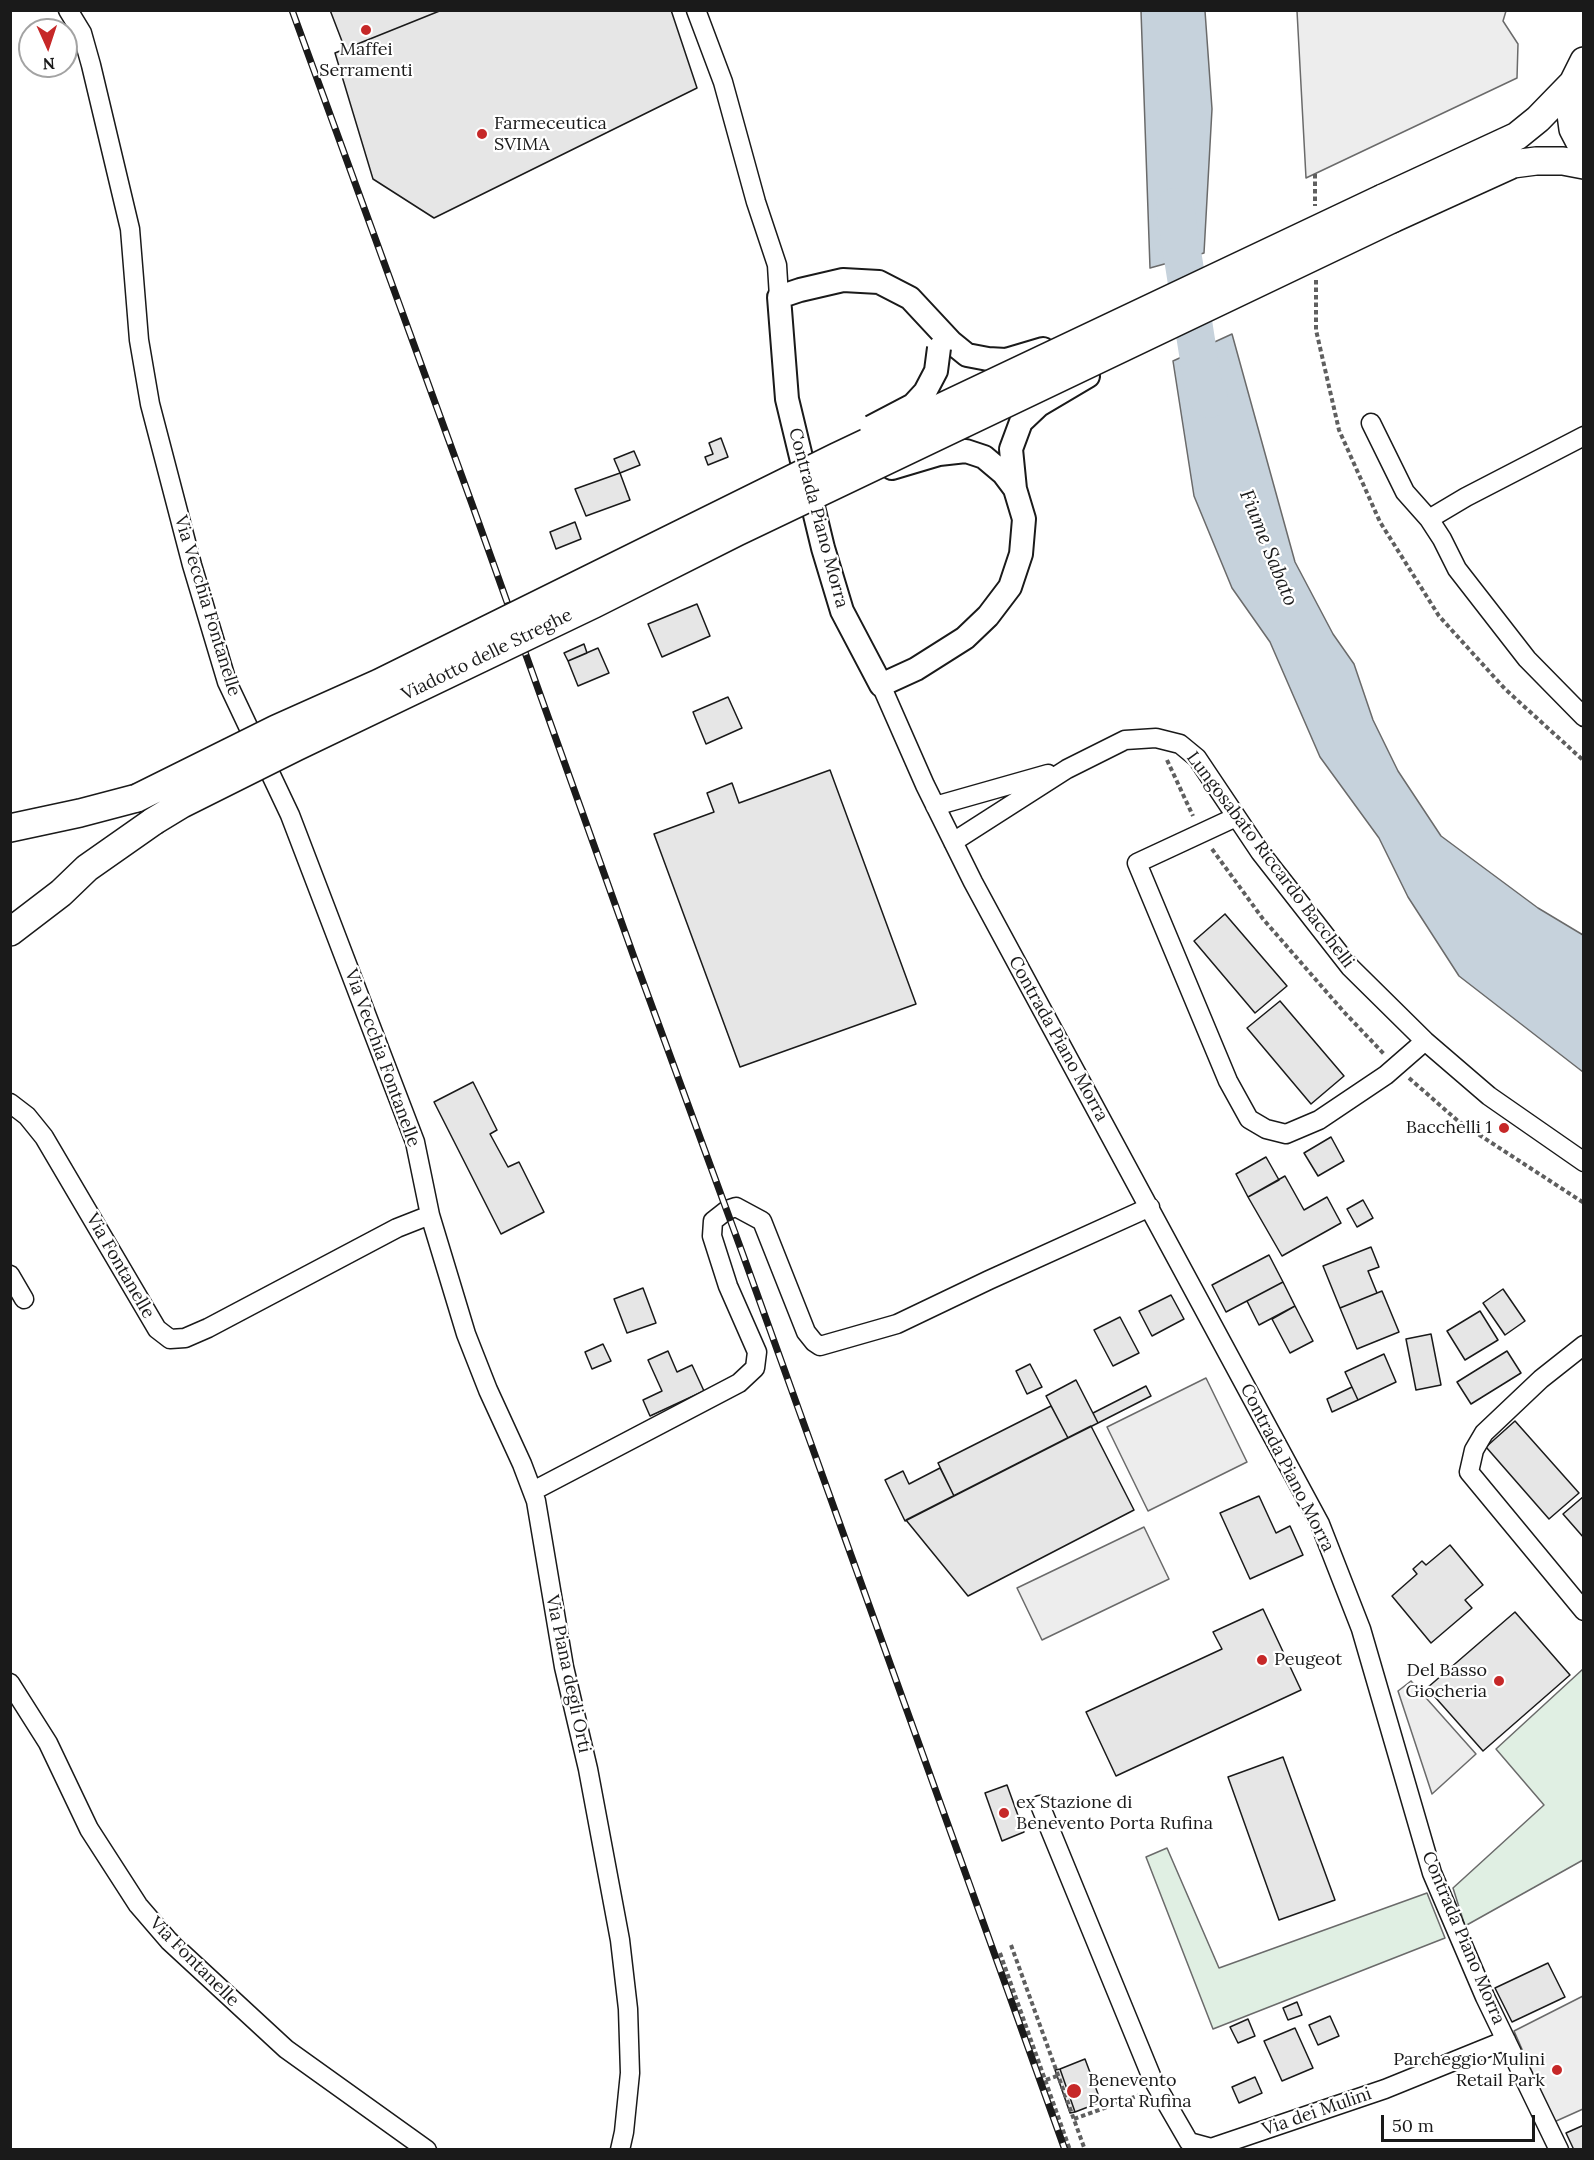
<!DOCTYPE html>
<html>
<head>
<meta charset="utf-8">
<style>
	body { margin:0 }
	#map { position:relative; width:1594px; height:2160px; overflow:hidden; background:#fff; font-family:Lora,serif }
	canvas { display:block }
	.frame { position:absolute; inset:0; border:12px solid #1a1a1a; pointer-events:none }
	.north { position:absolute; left:18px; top:18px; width:60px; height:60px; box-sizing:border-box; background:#fff; border:2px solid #a3a3a3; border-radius:50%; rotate:177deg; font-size:16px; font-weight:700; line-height:24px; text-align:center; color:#1a1a1a }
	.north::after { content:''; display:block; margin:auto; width:21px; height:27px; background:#c62828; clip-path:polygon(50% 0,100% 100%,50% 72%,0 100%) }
	.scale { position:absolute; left:1381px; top:2115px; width:154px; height:27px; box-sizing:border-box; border:3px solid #1a1a1a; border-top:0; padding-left:8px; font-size:18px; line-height:21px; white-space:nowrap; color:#1a1a1a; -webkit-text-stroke:4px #fff; paint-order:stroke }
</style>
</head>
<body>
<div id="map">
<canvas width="1594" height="2160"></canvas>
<div class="frame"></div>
<div class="north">N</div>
<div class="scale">50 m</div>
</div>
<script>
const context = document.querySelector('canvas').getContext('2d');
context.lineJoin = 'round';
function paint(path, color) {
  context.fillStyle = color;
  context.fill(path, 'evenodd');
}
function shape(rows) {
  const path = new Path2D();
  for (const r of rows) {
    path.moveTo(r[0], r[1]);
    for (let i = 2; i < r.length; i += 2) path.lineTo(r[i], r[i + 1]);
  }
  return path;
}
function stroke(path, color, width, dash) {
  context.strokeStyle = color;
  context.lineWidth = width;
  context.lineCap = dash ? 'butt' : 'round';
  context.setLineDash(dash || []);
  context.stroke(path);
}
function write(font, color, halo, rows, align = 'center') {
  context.font = font + ' Lora,serif';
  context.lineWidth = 4.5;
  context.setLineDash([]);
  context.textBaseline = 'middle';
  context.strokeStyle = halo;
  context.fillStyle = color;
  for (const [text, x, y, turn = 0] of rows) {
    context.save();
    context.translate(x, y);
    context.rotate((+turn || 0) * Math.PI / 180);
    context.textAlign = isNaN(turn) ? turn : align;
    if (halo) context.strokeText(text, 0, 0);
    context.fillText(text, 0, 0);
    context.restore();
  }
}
const green = shape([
	[1583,1669,1583,1860,1465,1926,1453,1888,1544,1805,1496,1749,1583,1669],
	[1167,1848,1219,1968,1427,1893,1445,1938,1213,2029,1146,1857,1167,1848]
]);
const parking = shape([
	[1297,11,1506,11,1503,21,1518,44,1517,78,1306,178,1297,11],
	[1206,1378,1247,1462,1148,1511,1107,1427,1206,1378],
	[1144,1527,1169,1579,1042,1640,1017,1588,1144,1527],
	[1411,1681,1476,1754,1432,1794,1398,1691,1411,1681],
	[1583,1996,1583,2109,1554,2122,1514,2031,1583,1996]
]);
const water = shape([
	[1141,11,1205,11,1212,109,1204,253,1150,268,1141,11],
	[1232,334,1295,562,1333,634,1354,664,1373,720,1398,771,1441,836,1538,908,1583,935,1583,1072,1459,976,1408,897,1379,838,1320,757,1270,642,1232,588,1194,496,1173,361,1232,334]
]);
const river = shape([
	[1175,207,1203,385,1209,399]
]);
const building = shape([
	[330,10,442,10,345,49,330,10],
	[442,10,671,10,697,88,434,218,373,179,335,53,442,10],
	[721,438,728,457,708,465,705,457,713,454,709,443,721,438],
	[634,451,640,465,620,473,614,459,634,451],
	[620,473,630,500,586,516,575,489,620,473],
	[575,522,581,539,556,549,550,532,575,522],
	[697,604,710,636,662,657,648,624,697,604],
	[584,644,587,653,568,661,564,653,584,644],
	[598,648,609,673,578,686,568,661,598,648],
	[728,697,742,728,706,744,693,712,728,697],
	[830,770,916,1004,740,1067,654,834,714,812,707,793,732,783,739,803,830,770],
	[1225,914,1287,986,1255,1013,1194,941,1225,914],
	[1280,1001,1344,1076,1311,1104,1247,1028,1280,1001],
	[473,1082,497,1130,490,1134,508,1167,519,1162,544,1212,501,1234,434,1102,473,1082],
	[1331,1137,1344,1161,1318,1176,1304,1153,1331,1137],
	[1266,1157,1279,1180,1248,1197,1236,1174,1266,1157],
	[1285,1176,1304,1210,1327,1197,1341,1223,1282,1256,1248,1197,1285,1176],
	[1363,1200,1373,1218,1357,1227,1347,1209,1363,1200],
	[1371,1247,1379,1267,1368,1271,1377,1293,1340,1308,1323,1266,1371,1247],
	[1269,1255,1283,1282,1226,1312,1212,1285,1269,1255],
	[1283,1282,1295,1306,1259,1325,1247,1301,1283,1282],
	[643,1288,656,1323,627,1333,614,1299,643,1288],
	[1503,1289,1525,1321,1505,1335,1483,1303,1503,1289],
	[1382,1291,1399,1332,1357,1349,1340,1308,1382,1291],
	[1171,1295,1184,1319,1152,1336,1139,1311,1171,1295],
	[1295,1306,1313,1341,1290,1353,1272,1319,1295,1306],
	[1480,1311,1498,1340,1465,1360,1447,1331,1480,1311],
	[1120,1317,1139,1353,1113,1366,1094,1330,1120,1317],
	[1431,1334,1441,1385,1416,1390,1406,1339,1431,1334],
	[603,1344,611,1361,592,1369,585,1352,603,1344],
	[668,1351,677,1372,692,1365,704,1391,650,1416,643,1400,662,1391,648,1360,668,1351],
	[1507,1351,1521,1373,1471,1404,1457,1382,1507,1351],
	[1384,1354,1396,1382,1358,1400,1345,1372,1384,1354],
	[1030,1364,1042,1387,1027,1394,1016,1371,1030,1364],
	[1076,1380,1098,1423,1068,1438,1046,1396,1076,1380],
	[1146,1386,1151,1396,1098,1423,1093,1413,1146,1386],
	[1352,1387,1358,1400,1332,1412,1327,1399,1352,1387],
	[1051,1406,1068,1438,954,1496,938,1463,1051,1406],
	[1515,1421,1579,1493,1549,1519,1486,1447,1515,1421],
	[1091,1426,1134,1510,968,1596,906,1520,1091,1426],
	[940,1468,954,1496,905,1521,885,1480,903,1471,909,1484,940,1468],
	[1259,1496,1276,1533,1290,1526,1303,1555,1250,1579,1220,1513,1259,1496],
	[1584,1496,1584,1538,1563,1514,1584,1496],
	[1450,1545,1483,1585,1465,1600,1472,1608,1431,1643,1392,1596,1417,1574,1413,1569,1422,1561,1426,1565,1450,1545],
	[1263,1609,1301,1690,1116,1776,1086,1712,1222,1649,1213,1632,1263,1609],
	[1515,1612,1570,1675,1483,1751,1427,1688,1515,1612],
	[1283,1757,1335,1900,1279,1920,1228,1777,1283,1757],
	[1007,1785,1024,1832,1002,1841,985,1793,1007,1785],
	[1548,1963,1565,1997,1512,2022,1495,1988,1548,1963],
	[1297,2002,1302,2015,1288,2020,1283,2008,1297,2002],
	[1330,2016,1339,2036,1318,2045,1309,2025,1330,2016],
	[1248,2019,1255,2036,1238,2043,1230,2027,1248,2019],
	[1295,2028,1313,2068,1282,2081,1264,2041,1295,2028],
	[1085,2059,1101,2102,1075,2112,1060,2069,1085,2059],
	[1060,2069,1075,2112,1070,2113,1055,2070,1060,2069],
	[1255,2077,1262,2093,1239,2103,1232,2087,1255,2077],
	[1584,2125,1584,2150,1574,2150,1566,2133,1584,2125]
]);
const path = shape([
	[1315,174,1315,206],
	[1316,280,1316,330,1339,430,1380,522,1439,616,1505,689,1584,761],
	[1167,760,1193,816],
	[1212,849,1263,919,1344,1012,1384,1054],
	[1409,1078,1458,1121,1584,1203],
	[1011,1945,1085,2150],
	[1000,1953,1070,2150],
	[1046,2080,1060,2075],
	[1074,2119,1140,2095]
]);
const minor = shape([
	[68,10,82,33,91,65,130,229,139,340,150,404,192,565,227,682,290,815,415,1142,430,1215,466,1334,488,1390,522,1464,536,1501,564,1667,588,1769,620,1940,628,2009,630,2073,624,2132,620,2150],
	[696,10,723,82,756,202,777,265,779,297],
	[1371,423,1405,492,1429,519,1442,539,1457,569,1527,659,1584,717],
	[1429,519,1466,497,1584,436],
	[881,685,925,785,973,882,1320,1524,1361,1629,1432,1873,1485,1997,1559,2150],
	[935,806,1048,774],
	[1236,817,1137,863,1228,1081,1249,1119,1266,1129,1286,1134,1319,1120,1386,1075,1425,1041],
	[953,842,1067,769,1125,740,1156,738,1180,744,1197,758,1260,852,1350,967,1425,1041,1489,1096,1584,1162],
	[10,1103,27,1116,44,1137,157,1329,170,1339,185,1338,208,1328,397,1228,430,1215],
	[10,1275,24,1299],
	[1584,1345,1541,1379,1484,1433,1474,1450,1469,1472,1584,1611],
	[533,1491,739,1383,755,1368,757,1352,728,1286,712,1236,713,1221,727,1210,736,1207,762,1221,806,1332,814,1342,820,1346,897,1324,989,1280,1150,1207],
	[10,1683,48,1743,89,1829,138,1905,169,1941,286,2049,427,2150],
	[1040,1805,1152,2078,1189,2142,1211,2148,1385,2089,1506,2040]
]);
const tertiary = shape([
	[1043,349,1006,360,988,359,967,355,951,342,910,298,879,282,843,280,800,290,779,297,787,399,823,548,842,611,881,685,916,669,965,638,988,616,1010,587,1021,554,1024,519,1015,489,1011,449,1021,422,1039,405,1088,376],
	[892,468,939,454,966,451,984,457,1003,473,1015,489]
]);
const secondary = shape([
	[1584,61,1573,83,1570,107,1573,129,1584,150],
	[1383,198,1517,136,1538,119,1573,83],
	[1392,219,1513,164,1536,161,1563,161,1584,165],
	[10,828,80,813,137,798],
	[10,932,61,893,87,868,154,821]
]);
const rail = shape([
	[292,10,472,504,635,960,742,1252,1065,2150]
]);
const tertiaryBridge = shape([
	[871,427,913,405,925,392,936,371,939,348]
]);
const secondaryBridge = shape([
	[137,798,276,729,379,683,836,457,1383,198],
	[154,821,182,804,296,747,594,604,737,532,1392,219]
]);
const markers = [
	[366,30,6,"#c62828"],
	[482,134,6,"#c62828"],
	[1504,1128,6,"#c62828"],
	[1262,1660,6,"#c62828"],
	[1499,1681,6,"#c62828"],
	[1004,1813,6,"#c62828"],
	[1557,2070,6,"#c62828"],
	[1074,2091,8,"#c62828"]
];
const poiNames = [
	["Maffei",366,50,"center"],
	["Serramenti",366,71,"center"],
	["Farmeceutica",494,124],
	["SVIMA",494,145],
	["Bacchelli 1",1492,1128,"right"],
	["Peugeot",1274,1660],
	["Del Basso",1487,1671,"right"],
	["Giocheria",1487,1692,"right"],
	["ex Stazione di",1016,1803],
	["Benevento Porta Rufina",1016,1824],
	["Parcheggio Mulini",1545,2060,"right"],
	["Retail Park",1545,2081,"right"],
	["Benevento",1088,2081],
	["Porta Rufina",1088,2102]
];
const streetNames = [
	["Contrada Piano Morra",818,518,75],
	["Via Vecchia Fontanelle",207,606,73],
	["Viadotto delle Streghe",487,655,-26],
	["Lungosabato Riccardo Bacchelli",1270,860,53],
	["Contrada Piano Morra",1058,1039,61],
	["Via Vecchia Fontanelle",382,1058,70],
	["Via Fontanelle",120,1266,60],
	["Contrada Piano Morra",1287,1468,63],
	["Via Piana degli Orti",568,1674,78],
	["Contrada Piano Morra",1463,1938,67],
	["Via Fontanelle",194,1962,45],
	["Via dei Mulini",1317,2112,-19]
];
const waterNames = [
	["Fiume Sabato",1268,548,68]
];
paint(green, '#e0efe3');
stroke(green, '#6a6a6a', 1.5);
paint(parking, '#ededed');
stroke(parking, '#6a6a6a', 1.5);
paint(water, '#c6d2dc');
stroke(water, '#6a6a6a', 1.5);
stroke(river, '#c6d2dc', 38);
paint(building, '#e6e6e6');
stroke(building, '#1a1a1a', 1.5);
stroke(minor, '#1a1a1a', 21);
stroke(tertiary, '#1a1a1a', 26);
stroke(secondary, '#1a1a1a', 30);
stroke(path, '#5f5f5f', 4, [4.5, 3]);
stroke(minor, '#fff', 18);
stroke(tertiary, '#fff', 22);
stroke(secondary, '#fff', 27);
stroke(rail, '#1a1a1a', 7);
stroke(rail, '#fff', 4.5, [14]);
stroke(tertiaryBridge, '#1a1a1a', 26, []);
stroke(secondaryBridge, '#1a1a1a', 30, []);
stroke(tertiaryBridge, '#fff', 22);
stroke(secondaryBridge, '#fff', 27);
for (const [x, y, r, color] of markers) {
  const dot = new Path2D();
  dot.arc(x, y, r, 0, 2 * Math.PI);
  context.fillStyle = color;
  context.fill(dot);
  stroke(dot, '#fff', 2);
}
write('18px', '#1a1a1a', '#fff', poiNames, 'left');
write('18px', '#1a1a1a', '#fff', streetNames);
write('italic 20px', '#1a1a1a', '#fff', waterNames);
</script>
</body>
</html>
